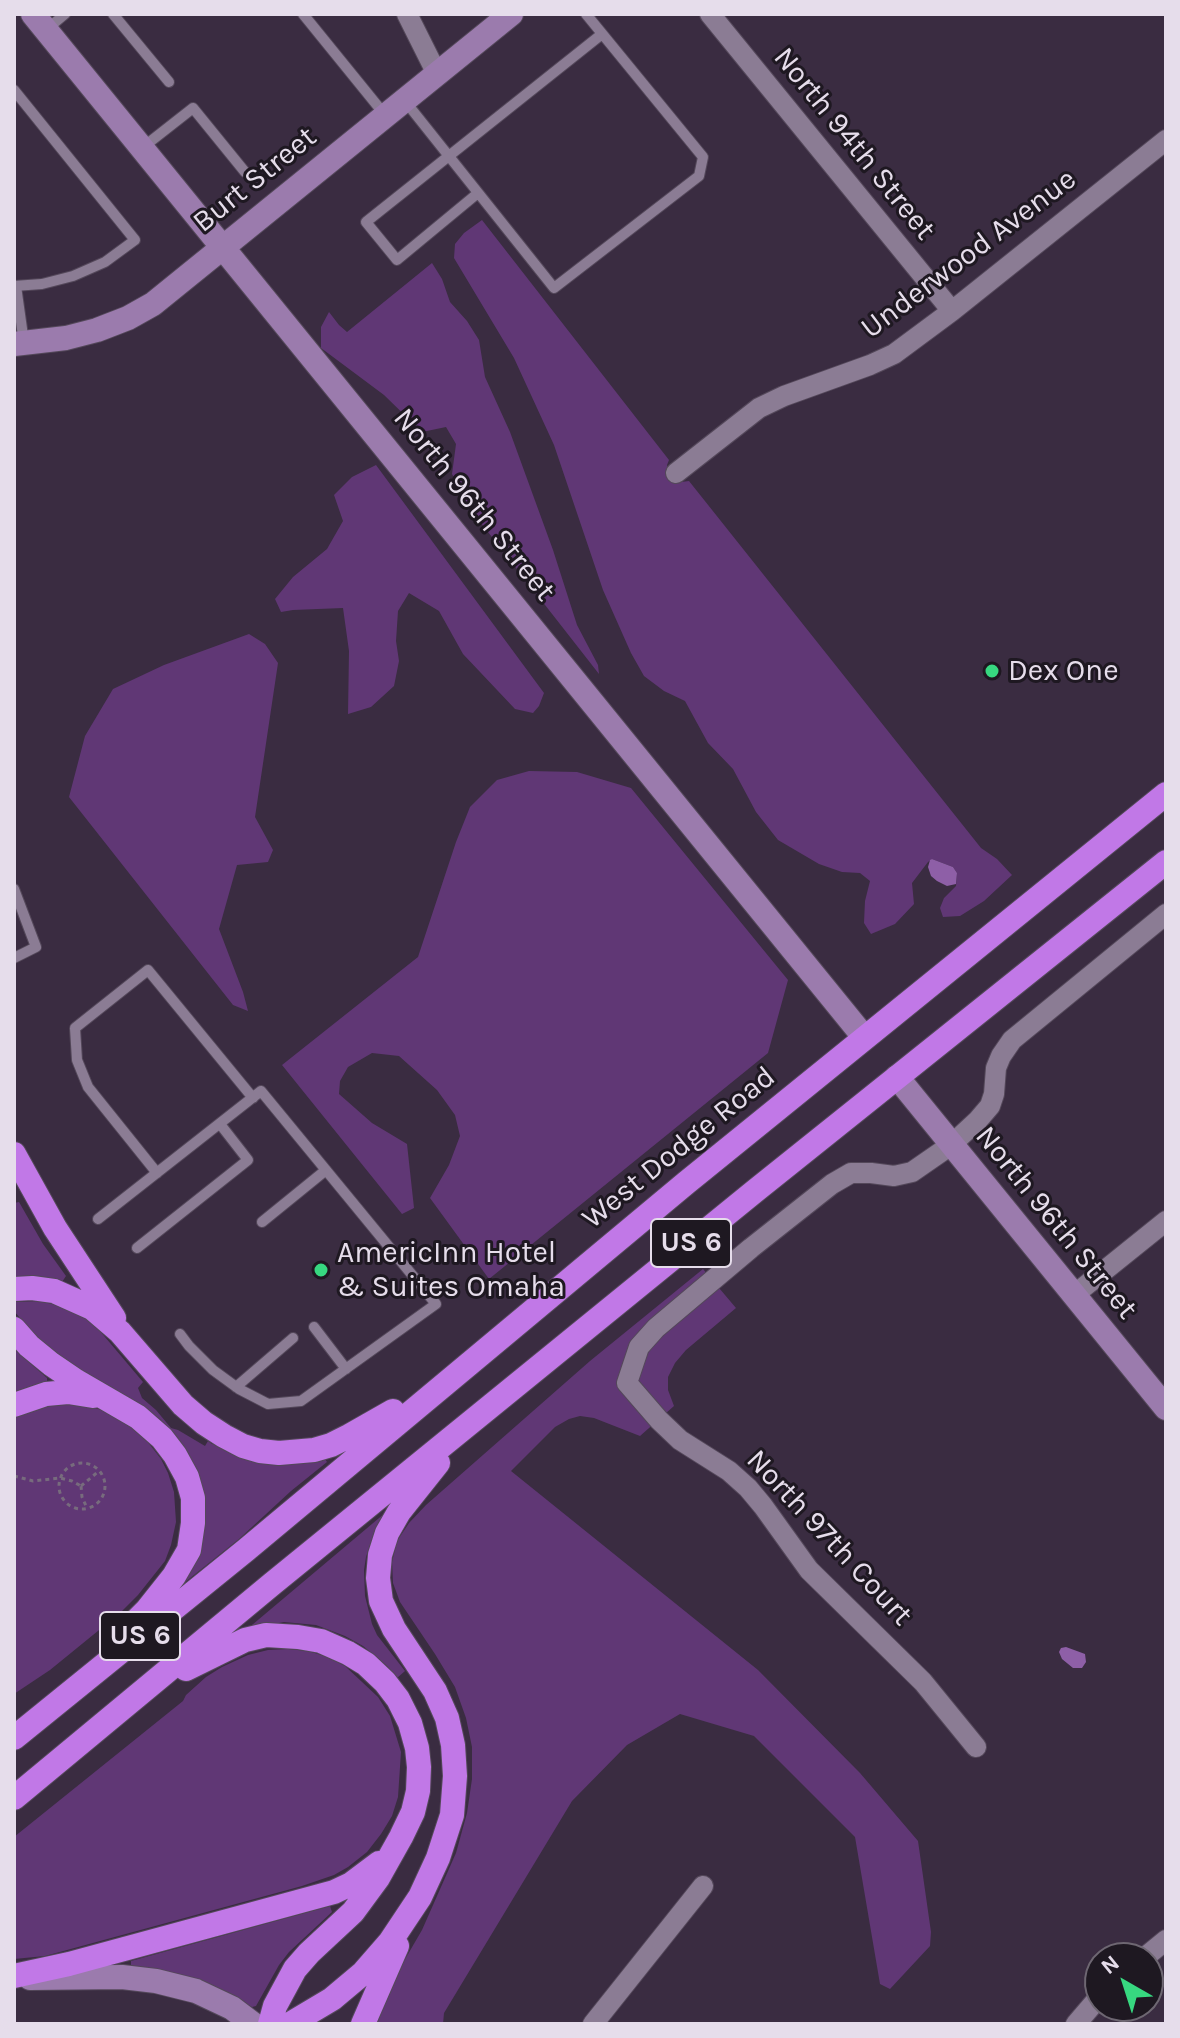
<!DOCTYPE html>
<html>
<head>
<meta charset="utf-8">
<style>
	body { margin:0 }
	#map { position:relative; width:1180px; height:2038px; overflow:hidden; background:#3a2c41; font-family:Karla,sans-serif }
	canvas { display:block }
	.frame { position:absolute; inset:0; border:16px solid #e6ddeb; pointer-events:none }
	.north { position:absolute; left:1084px; top:1942px; width:80px; height:80px; box-sizing:border-box; background:#1e1821; border:2px solid #6e6772; border-radius:50%; rotate:321deg; font-size:22px; font-weight:700; line-height:32px; text-align:center; color:#e6ddeb }
	.north::after { content:''; display:block; margin:auto; width:28px; height:36px; background:#37d880; clip-path:polygon(50% 0,100% 100%,50% 72%,0 100%) }
</style>
</head>
<body>
<div id="map">
<canvas width="1180" height="2038"></canvas>
<div class="frame"></div>
<div class="north">N</div>
</div>
<script>
const context = document.querySelector('canvas').getContext('2d');
context.lineJoin = 'round';
function paint(path, color) {
  context.fillStyle = color;
  context.fill(path, 'evenodd');
}
function shape(rows) {
  const path = new Path2D();
  for (const r of rows) {
    if (r.length === 3) {
      path.moveTo(r[0] + r[2], r[1]);
      path.arc(r[0], r[1], r[2], 0, 2 * Math.PI);
      continue;
    }
    path.moveTo(r[0], r[1]);
    for (let i = 2; i < r.length; i += 2) path.lineTo(r[i], r[i + 1]);
  }
  return path;
}
function stroke(path, color, width, dash) {
  context.strokeStyle = color;
  context.lineWidth = width;
  context.lineCap = dash ? 'butt' : 'round';
  context.setLineDash(dash || []);
  context.stroke(path);
}
function write(font, color, halo, rows, align = 'center') {
  context.font = font + ' Karla,sans-serif';
  context.lineWidth = 6;
  context.setLineDash([]);
  context.textBaseline = 'middle';
  context.strokeStyle = halo;
  context.fillStyle = color;
  for (const [text, x, y, turn = 0] of rows) {
    context.save();
    context.translate(x, y);
    context.rotate((+turn || 0) * Math.PI / 180);
    context.textAlign = isNaN(turn) ? turn : align;
    if (halo) context.strokeText(text, 0, 0);
    context.fillText(text, 0, 0);
    context.restore();
  }
}
const green = shape([
	[482,220,669,460,667,465,668,472,674,479,681,482,689,481,981,848,997,859,1012,875,984,901,960,916,943,917,940,908,944,898,956,886,957,873,953,867,932,859,928,862,912,883,914,904,895,924,871,934,864,923,865,901,870,881,860,873,842,872,819,864,778,840,756,812,733,769,708,743,685,701,664,691,644,676,631,653,603,590,554,445,514,358,454,258,455,244,464,233],
	[432,263,442,279,450,302,467,321,479,340,485,377,510,432,553,550,577,625,598,665,599,674,470,509,452,474,456,444,446,427,422,432,384,395,321,348,321,327,329,312,339,325,347,332],
	[376,465,544,693,539,706,533,713,515,709,463,654,439,611,409,593,398,611,396,641,399,661,394,686,371,707,348,714,349,651,343,608,293,610,281,612,275,599,293,577,327,549,343,521,334,495,352,477],
	[249,634,265,644,278,663,255,817,273,850,268,862,237,865,219,929,243,992,248,1011,233,1005,69,797,85,736,113,689,164,665],
	[529,771,577,772,631,788,788,980,768,1053,489,1279,430,1198,449,1165,460,1136,455,1115,437,1090,399,1056,372,1053,348,1067,340,1081,339,1094,372,1123,407,1144,414,1208,402,1214,282,1065,418,957,456,842,470,807,497,780],
	[19,1202,43,1244,66,1276,62,1282,14,1278,14,1203],
	[703,1269,736,1308,686,1350,675,1363,668,1377,668,1390,674,1406,640,1436,594,1418,580,1416,569,1419,555,1427,511,1471,758,1670,860,1773,918,1841,931,1932,930,1946,890,1989,880,1984,855,1837,754,1736,680,1714,627,1745,572,1801,444,2013,443,2024,373,2024,397,1973,422,1930,456,1853,467,1813,472,1779,472,1747,466,1718,455,1687,435,1654,400,1602,393,1583,392,1562,397,1541,409,1523,426,1505,590,1361],
	[39,1301,61,1306,79,1314,94,1324,143,1382,138,1388,142,1398,156,1410,171,1428,178,1430,205,1446,208,1441,212,1444,325,1459,327,1462,291,1491,239,1539,184,1583,197,1548,161,1420,135,1401,72,1367,36,1337,14,1311,14,1302],
	[14,1349,47,1378,47,1381,14,1392],
	[54,1403,87,1406,102,1410,131,1426,144,1437,161,1459,168,1473,174,1492,176,1522,171,1545,165,1561,138,1595,120,1613,50,1670,14,1694,14,1418,23,1413],
	[385,1513,376,1527,366,1557,364,1570,365,1596,372,1624,377,1635,405,1671,397,1678,387,1666,363,1646,345,1636,316,1625,284,1622,254,1628,252,1625],
	[288,1649,308,1651,328,1657,345,1666,378,1697,390,1716,401,1752,398,1797,392,1816,381,1834,367,1852,348,1867,334,1875,302,1886,45,1956,14,1959,14,1837,183,1701,186,1695,206,1677,222,1667,248,1655,268,1650],
	[330,1906,332,1912,289,1952,279,1965,256,2006,252,2007,212,1986,186,1977,157,1969,131,1966,131,1961]
]);
const water = shape([
	[932,859,953,867,957,873,956,884,947,886,937,881,931,876,928,867,930,860],
	[1066,1647,1085,1654,1086,1662,1082,1668,1073,1668,1062,1659,1059,1652,1061,1648]
]);
const path = shape([
	[82,1486,23],
	[14,1476,33,1481,60,1478,72,1481,81,1486],
	[81,1486,99,1471],
	[81,1486,82,1497,87,1508]
]);
const lane = shape([
	[113,14,169,82],
	[303,14,385,115],
	[46,30,65,14],
	[14,90,135,240,105,262,73,276,42,284,14,286],
	[405,101,554,288,699,176,703,157,586,14],
	[142,148,193,108,245,172],
	[478,193,397,260,366,222,602,34],
	[16,286,24,343],
	[14,889,36,947,14,958],
	[157,1173,88,1087,77,1060,75,1028,148,970,253,1098],
	[98,1219,261,1091,436,1304,301,1401,268,1404,239,1389,213,1370,189,1346,180,1334],
	[262,1222,326,1170],
	[137,1248,248,1160,220,1124],
	[314,1327,346,1369],
	[236,1387,293,1338]
]);
const street = shape([
	[407,14,437,74],
	[710,14,952,311],
	[676,473,759,408,784,396,870,365,894,354,952,311,1166,140],
	[1074,1295,1166,1221],
	[976,1747,923,1682,809,1570,763,1506,748,1488,729,1471,680,1440,659,1420,627,1383,639,1347,656,1328,751,1248,832,1184,851,1173,871,1173,894,1176,912,1172,951,1145,978,1120,990,1106,994,1094,996,1068,1001,1056,1012,1040,1166,914],
	[1144,1958,1166,1940],
	[593,2024,703,1886],
	[1076,2024,1100,1996]
]);
const secondary = shape([
	[33,14,864,1037],
	[14,344,66,338,97,330,128,318,153,304,511,14],
	[897,1077,1166,1408],
	[30,1978,122,1977,156,1981,196,1991,232,2008,253,2024]
]);
const highway = shape([
	[14,1154,55,1228,114,1318],
	[14,1289,32,1288,54,1291,92,1308,120,1332,183,1405,204,1423,224,1436,243,1446,260,1451,279,1453,314,1450,331,1445,349,1436,393,1411],
	[14,1329,29,1346,51,1364,76,1381,138,1417,162,1438,175,1455,187,1477,193,1498,193,1523,189,1550,174,1576,147,1610,128,1629],
	[14,1405,46,1394,68,1392,93,1396],
	[186,1669,245,1640,266,1635,298,1637,321,1641,348,1653,366,1664,385,1682,398,1699,410,1723,417,1748,419,1767,418,1791,413,1812,401,1837,378,1878,353,1912,309,1953,295,1969,275,2006,270,2024],
	[14,1738,246,1550,686,1183,1166,794],
	[14,1798,272,1584,755,1191,1166,862],
	[14,1976,69,1964,334,1892,351,1884,379,1863],
	[290,2024,332,1999,363,1973,390,1942,420,1897,438,1858,452,1815,455,1776,453,1745,447,1718,435,1691,394,1629,381,1601,378,1578,380,1555,387,1533,399,1512,438,1463],
	[363,2024,397,1946]
]);
const markers = [
	[992,671,8,"#37d880"],
	[321,1270,8,"#37d880"]
];
const shields = [
	[691,1243,80],
	[140,1636,80]
];
const shieldNames = [
	["US 6",691,1243],
	["US 6",140,1636]
];
const streetNames = [
	["North 94th Street",854,144,51],
	["Burt Street",255,180,-39],
	["Underwood Avenue",969,254,-37],
	["North 96th Street",474,505,51],
	["West Dodge Road",679,1148,-39],
	["North 96th Street",1056,1223,51],
	["North 97th Court",829,1538,47]
];
const poiNames = [
	["Dex One",1008,671],
	["AmericInn Hotel",337,1253],
	["& Suites Omaha",337,1287]
];
paint(green, '#603775');
paint(water, '#8e5fa7');
stroke(lane, '#54485a', 12);
stroke(street, '#54485a', 22);
stroke(secondary, '#54485a', 26);
stroke(highway, '#54485a', 26);
stroke(path, '#776b7d', 3, [4, 4]);
stroke(lane, '#8b7c94', 10);
stroke(street, '#8b7c94', 20);
stroke(secondary, '#9b7bad', 24);
stroke(highway, '#c178e7', 24);
for (const [x, y, r, color] of markers) {
  const dot = new Path2D();
  dot.arc(x, y, r, 0, 2 * Math.PI);
  context.fillStyle = color;
  context.fill(dot);
  stroke(dot, '#1e1821', 3);
}
for (const [x, y, w] of shields) {
  const box = new Path2D();
  box.roundRect(x - w / 2, y - 24, w, 48, 6);
  context.fillStyle = '#1e1821';
  context.fill(box);
  stroke(box, '#e6ddeb', 2);
}
write('bold 28px', '#e6ddeb', null, shieldNames);
write('30px', '#e6ddeb', '#1e1821', streetNames);
write('30px', '#e6ddeb', '#1e1821', poiNames, 'left');
</script>
</body>
</html>
